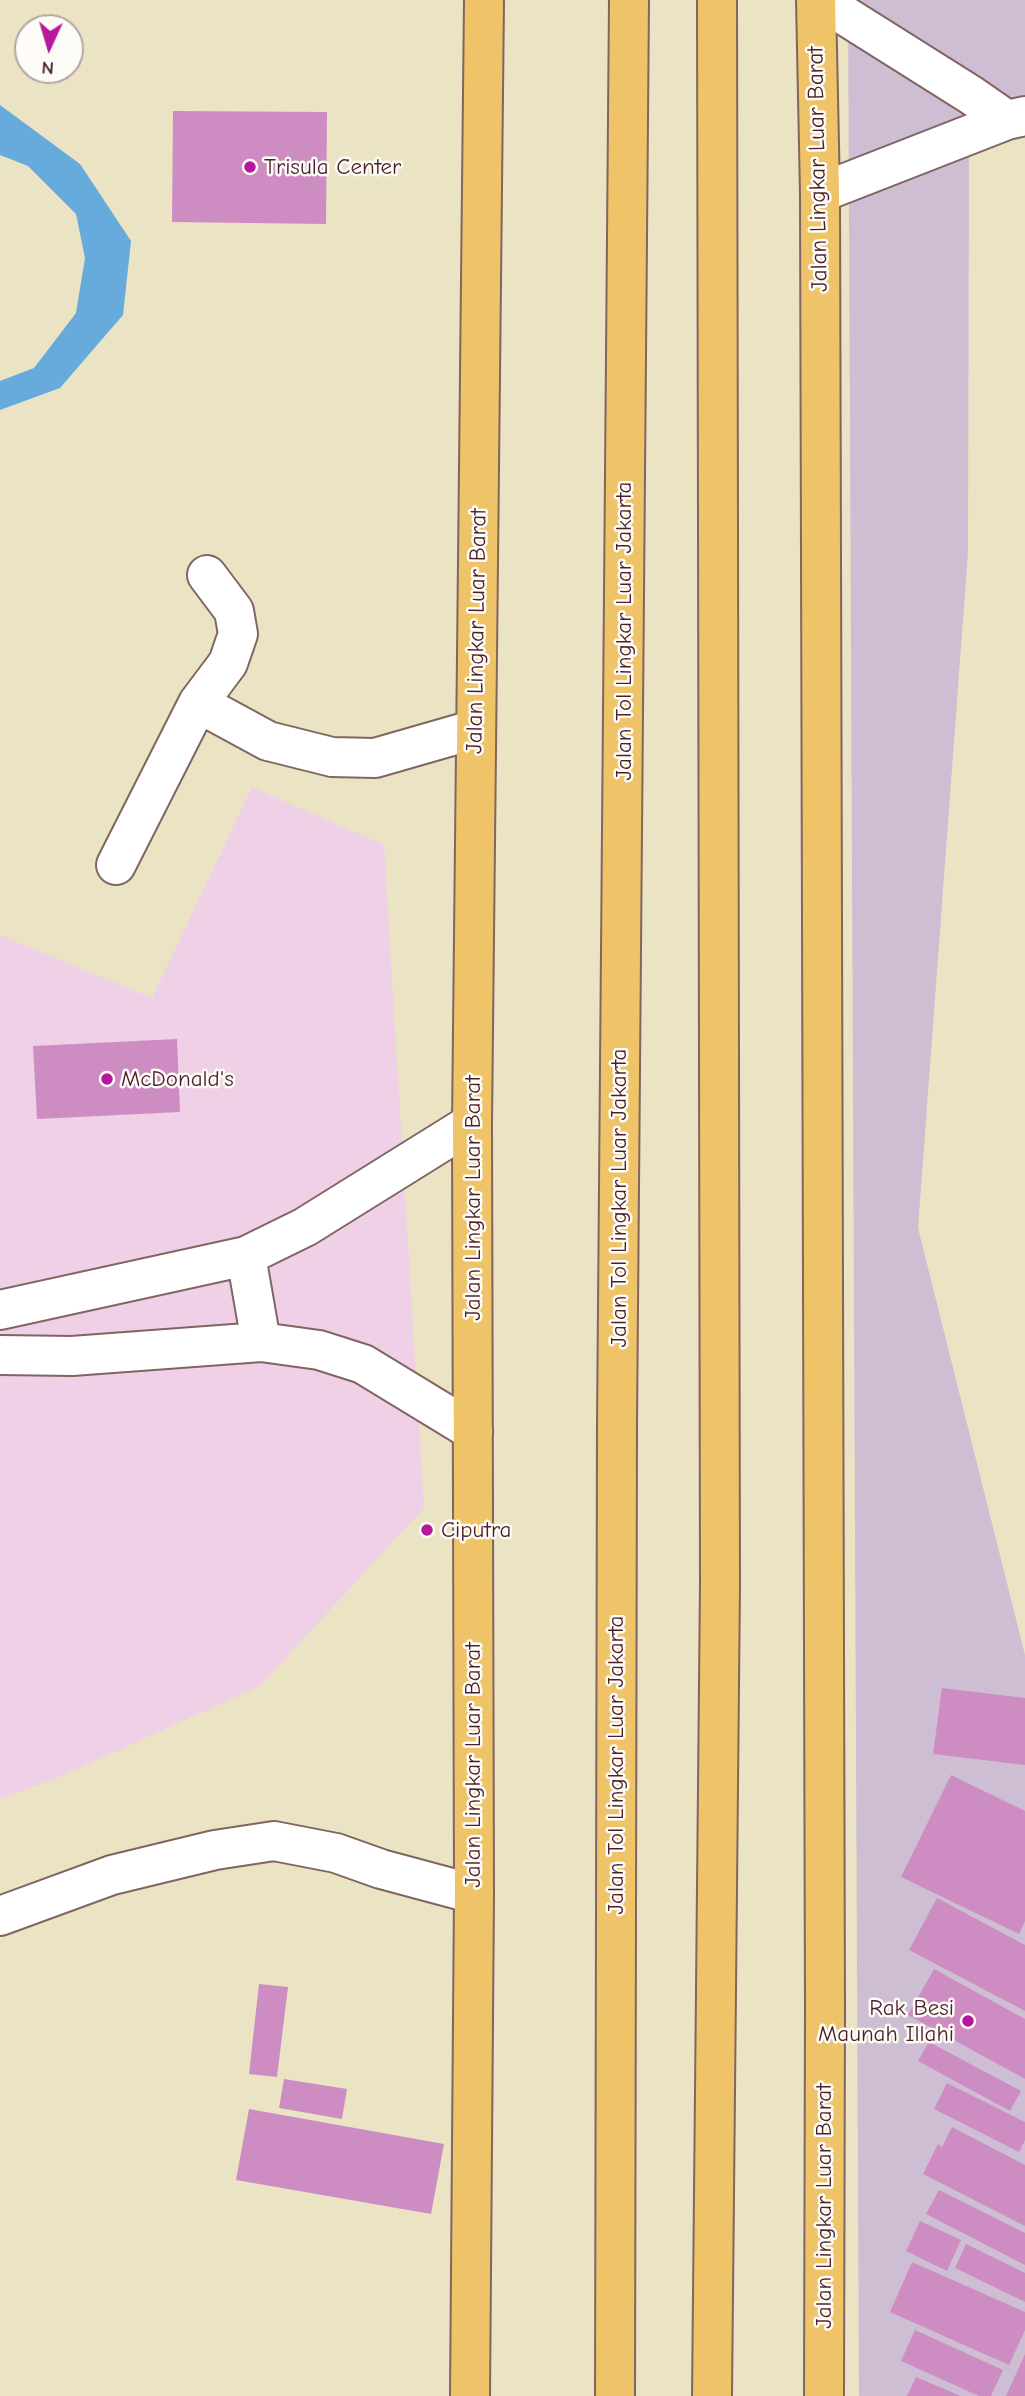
<!DOCTYPE html>
<html>
<head>
<meta charset="utf-8">
<style>
	body { margin:0 }
	#map { position:relative; width:1025px; height:2396px; overflow:hidden; background:#eae4c4; font-family:"Comic Neue",sans-serif }
	canvas { display:block }
	.north { position:absolute; left:14px; top:14px; width:70px; height:70px; box-sizing:border-box; background:#fdfcf7; border:2px solid #b5a4a5; border-radius:50%; rotate:184deg; font-size:19px; font-weight:700; line-height:28px; text-align:center; color:#4a1f2b }
	.north::after { content:''; display:block; margin:auto; width:24px; height:32px; background:#b5179e; clip-path:polygon(50% 0,100% 100%,50% 72%,0 100%) }
</style>
</head>
<body>
<div id="map">
<canvas width="1025" height="2396"></canvas>
<div class="north">N</div>
</div>
<script>
const context = document.querySelector('canvas').getContext('2d');
context.lineJoin = 'round';
function paint(path, color) {
  context.fillStyle = color;
  context.fill(path, 'evenodd');
}
function shape(rows) {
  const path = new Path2D();
  for (const r of rows) {
    path.moveTo(r[0], r[1]);
    for (let i = 2; i < r.length; i += 2) path.lineTo(r[i], r[i + 1]);
  }
  return path;
}
function stroke(path, color, width, dash) {
  context.strokeStyle = color;
  context.lineWidth = width;
  context.lineCap = dash ? 'butt' : 'round';
  context.setLineDash(dash || []);
  context.stroke(path);
}
function write(font, color, halo, rows, align = 'center') {
  context.font = font + ' "Comic Neue",sans-serif';
  context.lineWidth = 5;
  context.setLineDash([]);
  context.textBaseline = 'middle';
  context.strokeStyle = halo;
  context.fillStyle = color;
  for (const [text, x, y, turn = 0] of rows) {
    context.save();
    context.translate(x, y);
    context.rotate((+turn || 0) * Math.PI / 180);
    context.textAlign = isNaN(turn) ? turn : align;
    if (halo) context.strokeText(text, 0, 0);
    context.fillText(text, 0, 0);
    context.restore();
  }
}
const built = shape([
	[252,787,384,845,424,1508,260,1686,57,1778,0,1799,0,935,152,998]
]);
const industrial = shape([
	[848,0,1025,0,1025,117,969,151,968,552,918,1228,1025,1655,1025,2396,859,2396]
]);
const water = shape([
	[0,105,80,164,131,241,123,315,60,388,0,410,0,381,34,368,76,313,85,258,76,214,28,166,0,155]
]);
const building = shape([
	[173,111,327,112,326,224,172,222],
	[177,1039,180,1112,37,1119,33,1046],
	[942,1688,1025,1698,1025,1765,933,1754],
	[951,1775,1025,1811,1025,1921,1019,1934,901,1877],
	[937,1898,1025,1945,1025,2011,909,1950],
	[934,1969,1025,2019,1025,2079,908,2015],
	[259,1984,288,1987,277,2077,249,2074],
	[929,2042,1021,2091,1010,2111,918,2061],
	[284,2079,347,2089,342,2119,279,2108],
	[947,2083,1025,2122,1025,2140,1019,2152,934,2109],
	[249,2109,444,2144,431,2214,236,2180],
	[952,2127,1025,2165,1025,2226,923,2174,938,2144,942,2147],
	[939,2190,1025,2233,1025,2265,926,2214],
	[920,2221,961,2240,947,2271,906,2251],
	[966,2244,1025,2273,1025,2302,955,2268],
	[912,2262,1025,2312,1025,2330,1009,2365,890,2312],
	[915,2330,1003,2370,991,2396,979,2396,901,2361],
	[1025,2354,1025,2396,1006,2396,1020,2365],
	[916,2377,961,2396,907,2396]
]);
const minor = shape([
	[820,0,971,95,1007,120],
	[820,193,1007,120,1025,116],
	[198,703,268,741,332,757,375,758,476,729],
	[116,865,198,703,228,663,238,634,234,611,207,575],
	[246,1256,261,1342],
	[0,1310,246,1256,305,1227,472,1123],
	[0,1355,72,1356,261,1342,319,1350,363,1364,473,1431],
	[0,1916,112,1875,215,1850,274,1841,336,1853,381,1869,474,1894]
]);
const major = shape([
	[816,0,820,193,825,2003,824,2396],
	[470,2396,474,1894,472,1123,484,0]
]);
const highway = shape([
	[615,2396,617,1423,629,0],
	[712,2396,720,1583,717,0]
]);
const markers = [
	[250,167,7,"#b5179e"],
	[107,1079,7,"#b5179e"],
	[427,1530,7,"#b5179e"],
	[968,2021,7,"#b5179e"]
];
const poiNames = [
	["Trisula Center",264,167],
	["McDonald's",121,1079],
	["Ciputra",441,1530],
	["Rak Besi",954,2008,"right"],
	["Maunah Illahi",954,2034,"right"]
];
const streetNames = [
	["Jalan Lingkar Luar Barat",818,169,-91],
	["Jalan Lingkar Luar Barat",477,631,-89],
	["Jalan Tol Lingkar Luar Jakarta",624,631,-90],
	["Jalan Lingkar Luar Barat",473,1198,-90],
	["Jalan Tol Lingkar Luar Jakarta",619,1198,-90],
	["Jalan Lingkar Luar Barat",473,1765,-90],
	["Jalan Tol Lingkar Luar Jakarta",616,1765,-90],
	["Jalan Lingkar Luar Barat",824,2206,-90]
];
paint(built, '#efd0e7');
paint(industrial, '#cdbed3');
paint(water, '#67aadc');
paint(building, '#ce8dc2');
stroke(minor, '#826461', 42);
stroke(major, '#826461', 42);
stroke(highway, '#826461', 42);
stroke(minor, '#fff', 38);
stroke(major, '#efc469', 38);
stroke(highway, '#efc469', 38);
for (const [x, y, r, color] of markers) {
  const dot = new Path2D();
  dot.arc(x, y, r, 0, 2 * Math.PI);
  context.fillStyle = color;
  context.fill(dot);
  stroke(dot, '#fdfcf7', 2.5);
}
write('23px', '#4a1f2b', '#fdfcf7', poiNames, 'left');
write('23px', '#4a1f2b', '#fdfcf7', streetNames);
</script>
</body>
</html>
